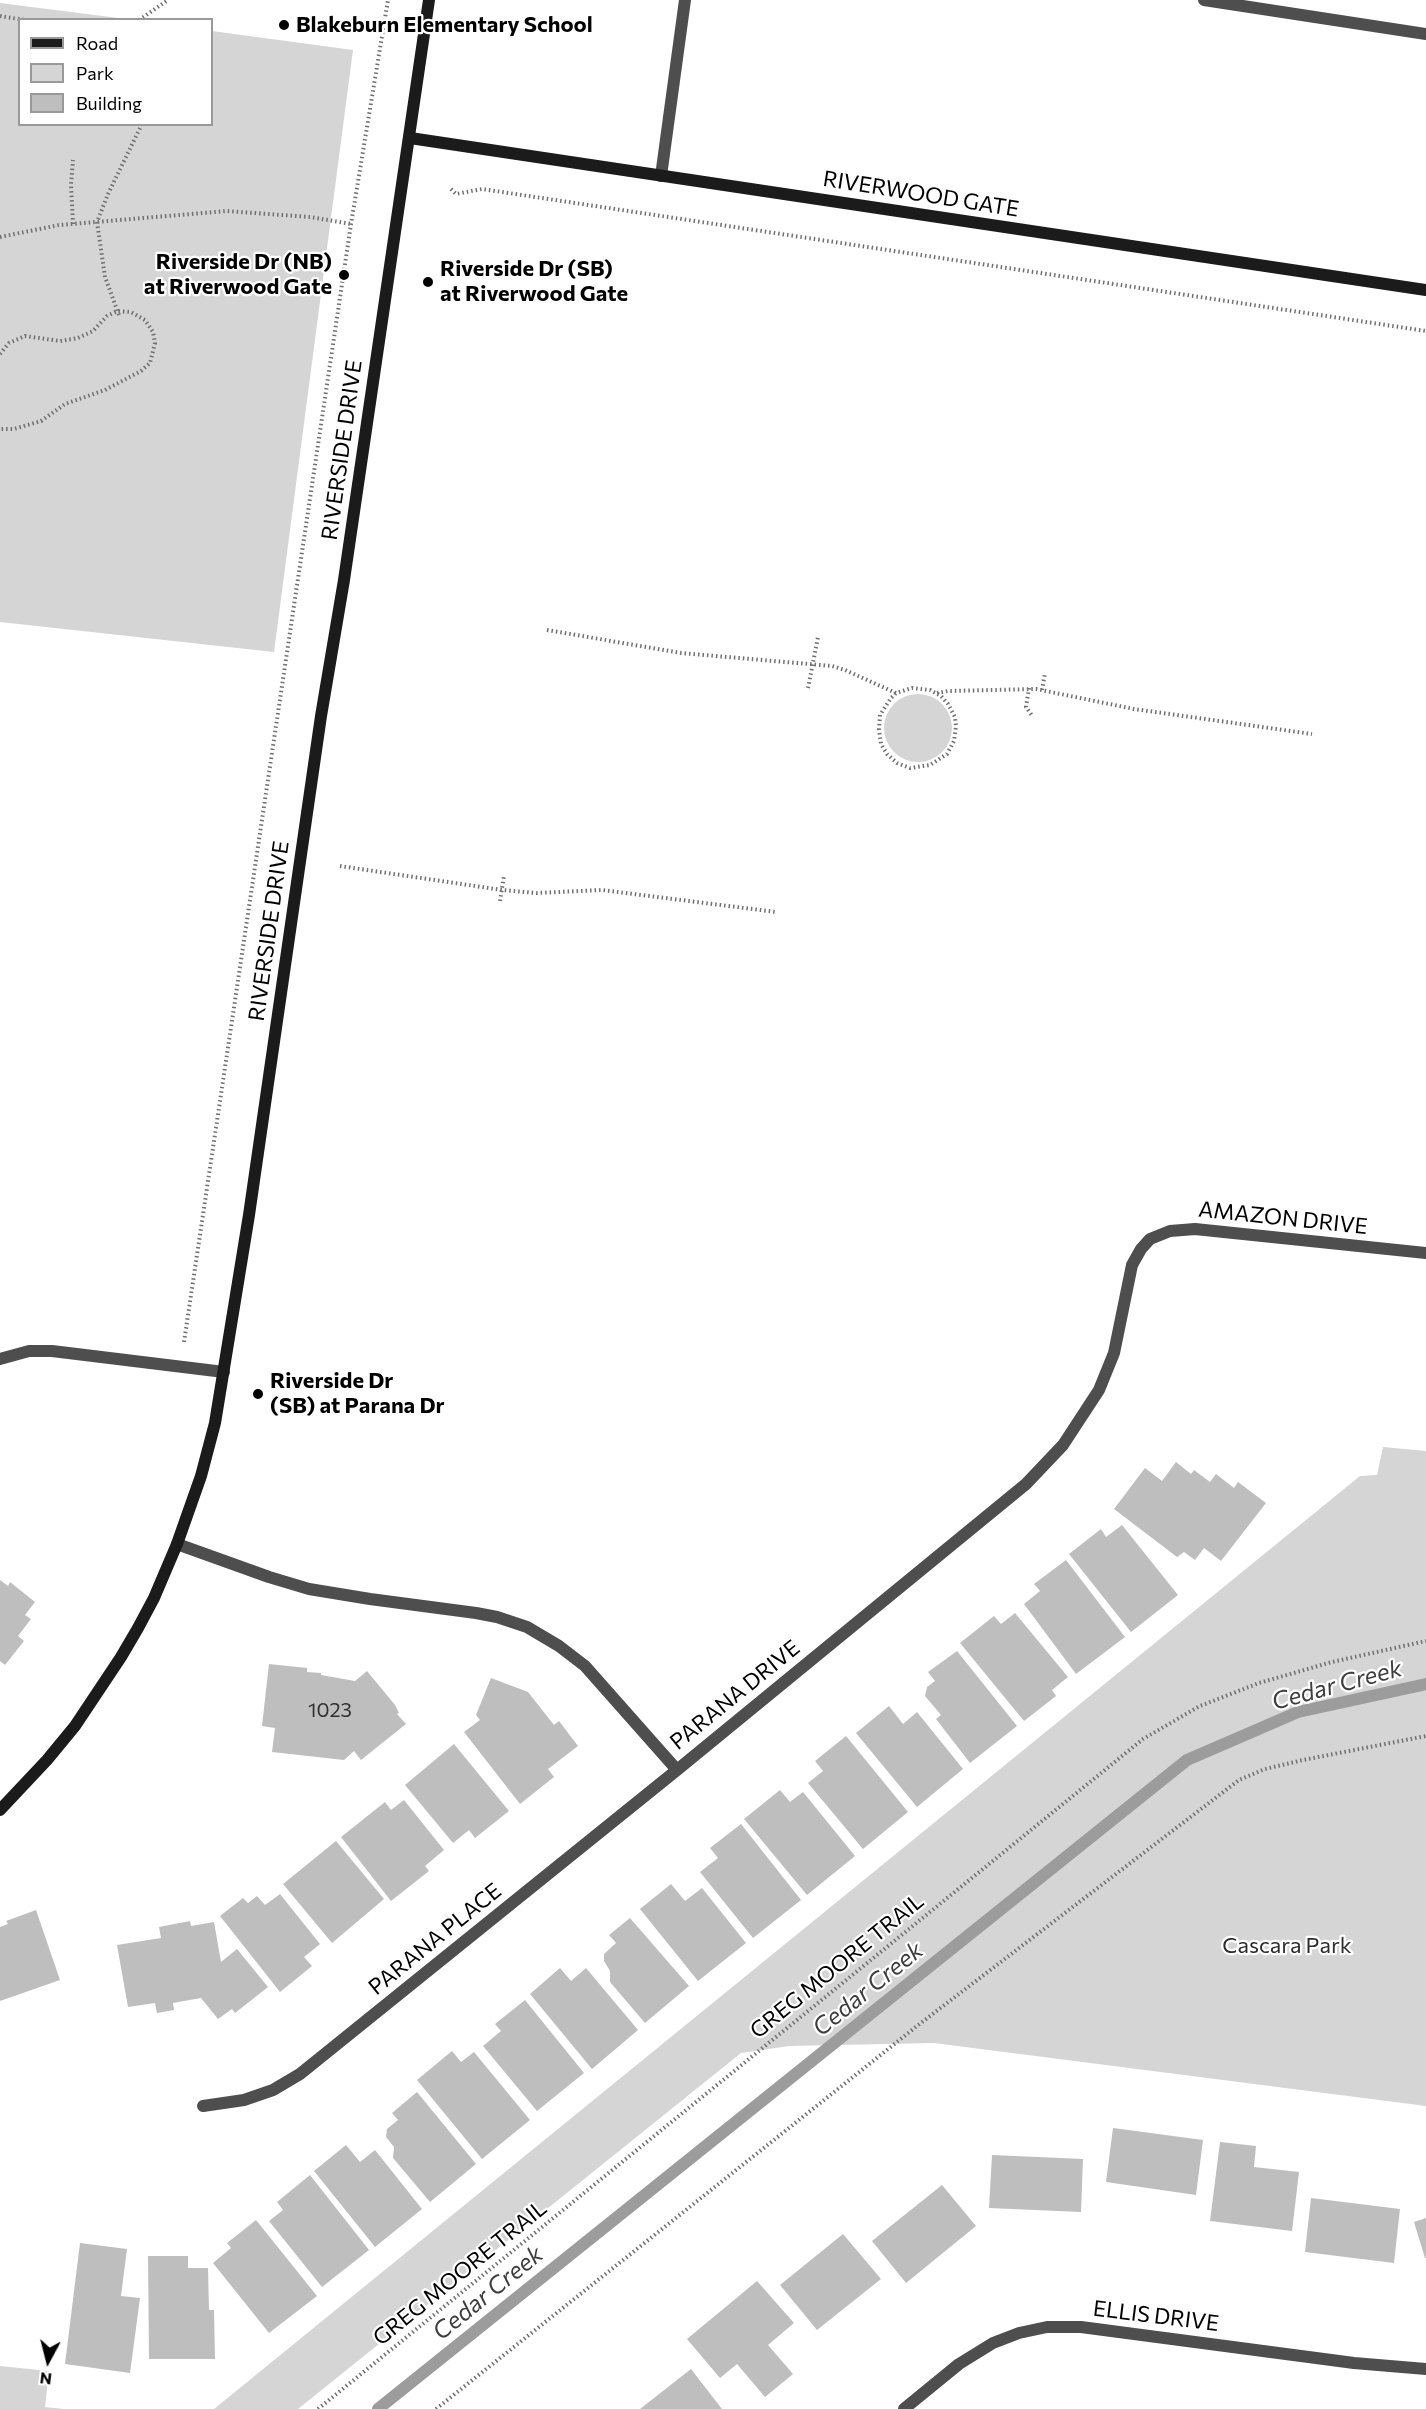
<!DOCTYPE html>
<html>
<head>
<meta charset="utf-8">
<style>
	body { margin:0 }
	#map { position:relative; width:1426px; height:2409px; overflow:hidden; background:#fff; font-family:Commissioner,sans-serif }
	canvas { display:block }
	.legend { position:absolute; left:18px; top:18px; width:195px; height:108px; box-sizing:border-box; background:#fff; border:2px solid #999; margin:0; padding:8px 10px; list-style:none; font-size:18px; color:#000 }
	.legend li { display:flex; align-items:center; gap:12px; height:30px }
	.legend b { width:30px; border:2px solid #999 }
	.north { position:absolute; left:18px; top:2331px; width:60px; height:60px; -webkit-text-stroke:4px #fff; paint-order:stroke; rotate:187deg; font-size:16px; font-weight:700; line-height:24px; text-align:center; color:#000 }
	.north::after { content:''; display:block; margin:auto; width:21px; height:27px; background:#000; clip-path:polygon(50% 0,100% 100%,50% 72%,0 100%) }
</style>
</head>
<body>
<div id="map">
<canvas width="1426" height="2409"></canvas>
<ul class="legend">
<li><b style="height:8px;background:#1b1b1b"></b>Road</li>
<li><b style="height:16px;background:#d5d5d5"></b>Park</li>
<li><b style="height:16px;background:#bebebe"></b>Building</li>
</ul>
<div class="north">N</div>
</div>
<script>
const context = document.querySelector('canvas').getContext('2d');
context.lineJoin = 'round';
function paint(path, color) {
  context.fillStyle = color;
  context.fill(path, 'evenodd');
}
function shape(rows) {
  const path = new Path2D();
  for (const r of rows) {
    if (r.length === 3) {
      path.moveTo(r[0] + r[2], r[1]);
      path.arc(r[0], r[1], r[2], 0, 2 * Math.PI);
      continue;
    }
    path.moveTo(r[0], r[1]);
    for (let i = 2; i < r.length; i += 2) path.lineTo(r[i], r[i + 1]);
  }
  return path;
}
function stroke(path, color, width, dash) {
  context.strokeStyle = color;
  context.lineWidth = width;
  context.lineCap = dash ? 'butt' : 'round';
  context.setLineDash(dash || []);
  context.stroke(path);
}
function write(font, color, halo, rows, align = 'center') {
  context.font = font + ' Commissioner,sans-serif';
  context.lineWidth = 4.5;
  context.setLineDash([]);
  context.textBaseline = 'middle';
  context.strokeStyle = halo;
  context.fillStyle = color;
  for (const [text, x, y, turn = 0] of rows) {
    context.save();
    context.translate(x, y);
    context.rotate((+turn || 0) * Math.PI / 180);
    context.textAlign = isNaN(turn) ? turn : align;
    if (halo) context.strokeText(text, 0, 0);
    context.fillText(text, 0, 0);
    context.restore();
  }
}
const green = shape([
	[0,3,126,19,20,20,20,124,212,124,212,31,353,50,274,652,0,622],
	[918,728,34],
	[1383,1447,1426,1451,1426,2106,934,2043,789,2046,741,2053,298,2409,214,2409,1360,1476,1377,1475],
	[0,2366,49,2371,45,2407,64,2409,0,2409]
]);
const stream = shape([
	[378,2409,1187,1760,1298,1712,1426,1684]
]);
const building = shape([
	[1176,1462,1191,1474,1194,1470,1210,1482,1216,1474,1234,1488,1238,1482,1266,1503,1221,1561,1204,1548,1195,1560,1184,1552,1177,1557,1114,1509,1145,1468,1162,1481],
	[1122,1525,1178,1595,1131,1632,1069,1554,1101,1529,1106,1537],
	[1066,1560,1125,1637,1076,1674,1024,1604,1040,1591,1034,1584],
	[0,1580,8,1586,10,1582,35,1602,25,1615,31,1619,18,1636,24,1641,5,1665,0,1661],
	[1015,1613,1068,1677,1052,1690,1056,1696,1024,1721,960,1643,994,1616,1001,1624],
	[957,1651,1017,1726,970,1763,936,1719,941,1715,925,1696,927,1687,935,1681,928,1672],
	[269,1664,307,1668,307,1672,321,1673,321,1675,355,1681,367,1671,395,1705,399,1713,397,1714,406,1724,361,1760,354,1751,344,1760,272,1752,275,1728,262,1726],
	[491,1678,528,1692,554,1725,559,1721,578,1746,548,1769,554,1777,520,1804,464,1732,480,1720,476,1715],
	[889,1706,903,1724,917,1712,963,1769,917,1807,856,1733],
	[846,1736,908,1812,863,1849,808,1783,823,1771,815,1761],
	[454,1744,509,1811,475,1838,469,1830,453,1843,405,1785],
	[780,1790,790,1802,803,1792,855,1856,807,1895,744,1819],
	[404,1800,444,1850,425,1866,429,1871,391,1901,341,1837,385,1802,391,1810],
	[741,1824,801,1900,753,1938,700,1872,718,1858,710,1848],
	[336,1841,384,1899,332,1943,283,1884],
	[671,1884,685,1901,702,1888,746,1943,698,1981,640,1909],
	[280,1894,320,1944,304,1957,312,1966,280,1992,220,1916,243,1898,248,1903,257,1896,265,1905],
	[36,1910,60,1980,0,2001,0,1927,8,1924,6,1921],
	[630,1918,689,1986,645,2023,610,1982,610,1971,604,1961,604,1954,616,1943,609,1935],
	[190,1921,191,1926,214,1922,221,1962,237,1949,268,1987,235,2013,232,2009,218,2019,201,1998,173,2003,174,2010,157,2013,155,2003,128,2007,117,1945,161,1938,159,1927],
	[560,1968,571,1981,586,1968,638,2030,592,2069,530,1994],
	[525,2000,584,2073,537,2111,483,2046,501,2031,495,2024],
	[452,2051,461,2062,474,2052,530,2120,482,2159,417,2080],
	[417,2092,476,2164,430,2202,393,2158,394,2147,386,2137,387,2129,398,2120,392,2113],
	[1113,2128,1203,2140,1196,2195,1106,2182],
	[1220,2142,1256,2146,1254,2167,1299,2172,1292,2231,1210,2221],
	[346,2145,360,2162,375,2150,422,2209,375,2247,314,2171],
	[992,2155,1083,2159,1081,2212,989,2208],
	[310,2175,369,2250,322,2287,269,2221,283,2210,277,2202],
	[942,2185,976,2226,906,2283,872,2241],
	[1311,2198,1400,2209,1394,2263,1305,2252],
	[1426,2218,1426,2258,1425,2258,1414,2222],
	[256,2220,317,2296,269,2333,213,2263,231,2248,227,2243],
	[843,2234,881,2279,817,2330,780,2285],
	[80,2243,127,2249,121,2296,140,2298,130,2373,65,2364],
	[148,2256,188,2256,188,2268,208,2268,209,2310,214,2310,215,2359,149,2359],
	[757,2281,794,2323,768,2345,793,2374,765,2397,737,2364,720,2378,687,2339],
	[691,2369,722,2409,640,2409]
]);
const path = shape([
	[0,16,25,20],
	[139,20,168,0],
	[451,189,456,194,482,189,1426,331],
	[73,224,71,185,73,160],
	[0,237,59,225,227,211,310,217,351,224],
	[119,315,105,277,97,222,108,194,142,124],
	[0,354,9,343,25,336,60,341,78,338,93,331,107,316,117,311,131,312,145,320,153,332,155,343,150,363,141,371,105,390,65,404,41,421,14,429,0,429],
	[547,630,681,653,832,666,845,670,896,693,912,688,930,690,941,696,948,704,955,717,956,726,954,741,947,754,930,765,910,768,897,763,887,754,881,744,879,729,880,715,891,698,896,693],
	[808,688,818,637],
	[1029,688,1026,707,1033,717],
	[1042,690,1045,673],
	[937,693,948,691,1036,689,1134,709,1312,734],
	[340,866,502,890,537,893,602,890,776,912],
	[500,901,504,876],
	[184,1342,351,224,388,0],
	[318,2409,1143,1739,1200,1706,1259,1683,1332,1662,1426,1641],
	[436,2409,917,2026,1239,1780,1265,1769,1303,1760,1426,1736]
]);
const lane = shape([
	[1204,0,1426,34],
	[661,176,685,0],
	[0,1359,29,1351,52,1351,224,1372]
]);
const street = shape([
	[177,1544,269,1577,309,1589,370,1599,476,1613,497,1617,527,1627,559,1646,585,1666,677,1770],
	[203,2106,244,2100,273,2090,300,2074,677,1770,1026,1484,1063,1445,1099,1390,1114,1353,1132,1265,1141,1249,1150,1239,1170,1231,1195,1229,1426,1253],
	[904,2409,959,2364,993,2343,1019,2333,1047,2327,1081,2327,1354,2363,1426,2369]
]);
const secondary = shape([
	[410,138,1426,290],
	[0,1810,47,1760,75,1726,121,1657,138,1628,154,1598,177,1544,201,1476,215,1423,249,1215,321,716,344,580,429,0]
]);
const markers = [
	[284,25,6,"#000"],
	[344,275,6,"#000"],
	[428,282,6,"#000"],
	[258,1394,6,"#000"]
];
const numberNames = [
	["1023",330,1710]
];
const poiNames = [
	["Blakeburn Elementary School",296,25],
	["Riverside Dr (NB)",332,262,"right"],
	["at Riverwood Gate",332,287,"right"],
	["Riverside Dr (SB)",440,269],
	["at Riverwood Gate",440,294],
	["Riverside Dr",270,1381],
	["(SB) at Parana Dr",270,1406]
];
const streetNames = [
	["RIVERWOOD GATE",921,194,9],
	["RIVERSIDE DRIVE",342,450,-82],
	["RIVERSIDE DRIVE",269,931,-82],
	["AMAZON DRIVE",1283,1218,6],
	["PARANA DRIVE",735,1695,-39],
	["PARANA PLACE",435,1939,-39],
	["GREG MOORE TRAIL",837,1966,-39],
	["GREG MOORE TRAIL",460,2273,-39],
	["ELLIS DRIVE",1156,2316,7]
];
const parkNames = [
	["Cascara Park",1287,1946]
];
const waterNames = [
	["Cedar Creek",1337,1685,-15],
	["Cedar Creek",868,1989,-39],
	["Cedar Creek",488,2293,-39]
];
paint(green, '#d5d5d5');
stroke(stream, '#9c9c9c', 12);
paint(building, '#bebebe');
stroke(path, '#707070', 4, [1.5, 3]);
stroke(lane, '#4e4e4e', 12);
stroke(street, '#4e4e4e', 12);
stroke(secondary, '#1b1b1b', 12);
for (const [x, y, r, color] of markers) {
  const dot = new Path2D();
  dot.arc(x, y, r, 0, 2 * Math.PI);
  context.fillStyle = color;
  context.fill(dot);
  stroke(dot, '#fff', 2);
}
write('20px', '#303030', null, numberNames);
write('bold 22px', '#000', '#fff', poiNames, 'left');
write('22px', '#000', '#fff', streetNames);
write('22px', '#2c2c2c', '#fff', parkNames);
write('italic 24px', '#3d3d3d', '#fff', waterNames);
</script>
</body>
</html>
